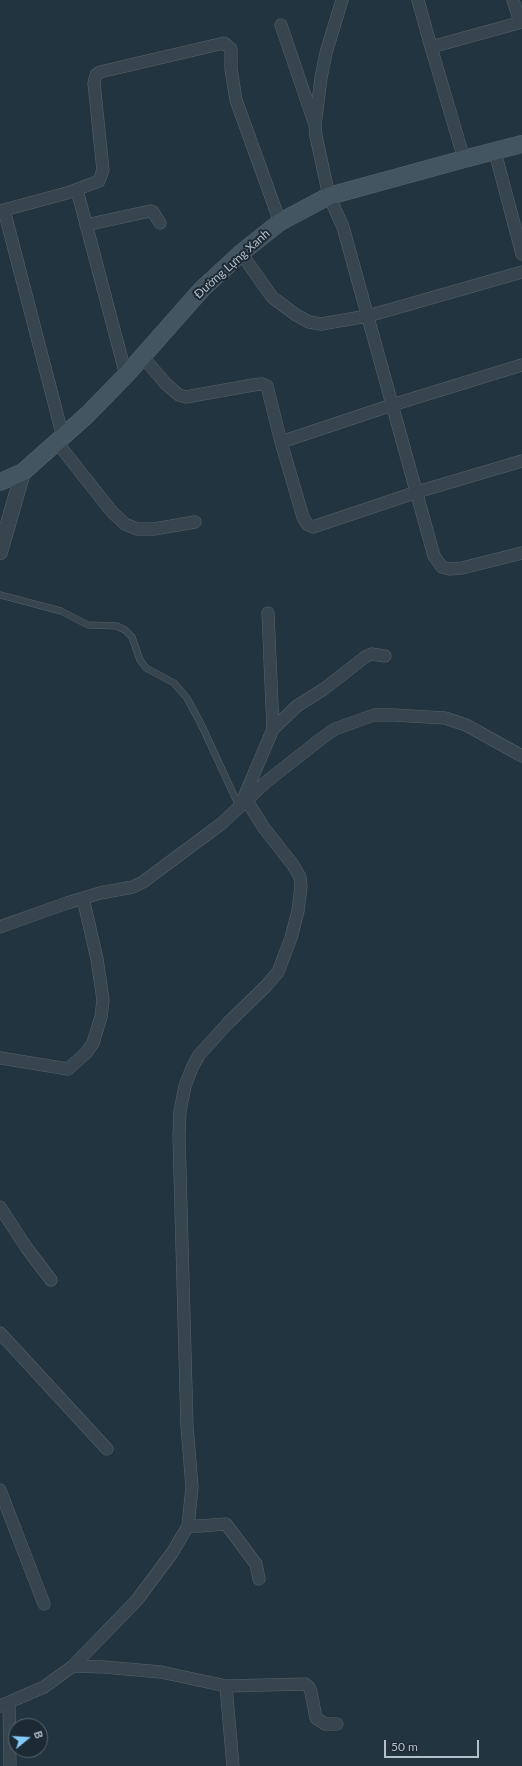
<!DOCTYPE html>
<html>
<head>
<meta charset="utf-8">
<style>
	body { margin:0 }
	#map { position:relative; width:522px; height:1766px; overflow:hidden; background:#22343f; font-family:Lato,sans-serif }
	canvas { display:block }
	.north { position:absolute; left:8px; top:1718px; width:40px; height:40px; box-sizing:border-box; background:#1c2a33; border:1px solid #58666f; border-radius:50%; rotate:72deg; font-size:11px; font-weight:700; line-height:16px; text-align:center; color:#b3c0ca }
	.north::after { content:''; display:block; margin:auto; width:14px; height:18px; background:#84cafd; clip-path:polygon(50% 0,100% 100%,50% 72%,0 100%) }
	.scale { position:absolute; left:384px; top:1740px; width:95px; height:18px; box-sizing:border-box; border:2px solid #b3c0ca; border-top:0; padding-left:5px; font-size:12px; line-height:14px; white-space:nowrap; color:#b3c0ca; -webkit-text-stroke:3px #1c2a33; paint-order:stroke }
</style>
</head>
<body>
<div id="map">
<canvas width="522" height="1766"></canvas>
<div class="north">B</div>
<div class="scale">50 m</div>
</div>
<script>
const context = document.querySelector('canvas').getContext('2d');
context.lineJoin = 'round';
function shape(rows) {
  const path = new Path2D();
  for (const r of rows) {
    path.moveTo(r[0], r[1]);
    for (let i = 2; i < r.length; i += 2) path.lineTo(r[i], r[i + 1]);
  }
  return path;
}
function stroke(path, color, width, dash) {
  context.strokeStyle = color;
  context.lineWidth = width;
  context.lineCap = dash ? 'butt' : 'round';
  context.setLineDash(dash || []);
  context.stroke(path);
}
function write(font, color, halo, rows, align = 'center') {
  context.font = font + ' Lato,sans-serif';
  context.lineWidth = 4;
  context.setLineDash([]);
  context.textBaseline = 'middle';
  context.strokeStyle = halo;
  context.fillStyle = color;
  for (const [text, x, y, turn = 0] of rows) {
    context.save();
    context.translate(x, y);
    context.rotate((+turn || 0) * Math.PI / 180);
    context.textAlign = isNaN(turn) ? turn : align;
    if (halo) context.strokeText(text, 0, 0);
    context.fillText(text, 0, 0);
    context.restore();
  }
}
const service = shape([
	[0,595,61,611,88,625,117,626,125,630,132,637,140,660,146,668,174,683,187,698,201,724,239,806]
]);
const minor = shape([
	[342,0,326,53,321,78,315,125,316,136,329,196,343,227,434,556,442,567,450,569,462,568,522,553],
	[418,0,431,47],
	[513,0,520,22],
	[281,25,314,122],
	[495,152,522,254],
	[464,159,431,47,522,22],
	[77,190,126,375],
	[4,210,63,437],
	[0,211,67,193,99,181,103,170,94,83,96,75,100,72,224,43,231,49,231,69,236,100,280,222],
	[86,225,150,211,153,212,160,223],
	[241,253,272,297,296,315,309,322,321,324,368,316,522,272],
	[142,356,166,384,179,395,186,397,253,385,262,384,267,386,281,442,303,517,307,524,313,527,417,492,522,461],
	[56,441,112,512,125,524,137,529,154,529,195,522],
	[281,442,392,405,522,365],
	[268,613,273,729],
	[241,804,273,729,297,706,324,689,365,657,371,654,385,656],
	[0,927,67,903,100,893,133,887,143,882,221,824,266,782,322,738,335,729,360,720,374,715,394,715,445,718,466,725,522,756],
	[0,1058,68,1069,86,1053,93,1043,101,1017,103,1000,97,959,83,898],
	[0,1207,26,1247,51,1280],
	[0,1333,107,1449],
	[0,1490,44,1604],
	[188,1526,199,1526,226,1524,256,1564,259,1579],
	[73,1666,104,1667,161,1672,226,1686,233,1766],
	[226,1686,305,1684,309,1687,311,1692,316,1718,325,1724,337,1724],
	[9,1703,10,1766],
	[0,1706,44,1687,73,1666,137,1600,172,1553,188,1526,192,1487,187,1426,185,1354,179,1136,180,1111,185,1086,192,1068,199,1055,228,1023,266,986,278,972,291,938,298,911,301,887,300,877,293,865,264,828,247,801]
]);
const tertiary = shape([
	[0,552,23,472]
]);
const secondary = shape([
	[0,482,23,472,87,415,126,375,202,289,241,253,280,222,329,196,464,159,522,144]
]);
const streetNames = [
	["Đường Lựng Xanh",232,264,-42]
];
stroke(service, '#55636c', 7);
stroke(minor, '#55636c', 13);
stroke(tertiary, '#55636c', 16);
stroke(secondary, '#55636c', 18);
stroke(service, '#37454e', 6);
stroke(minor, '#37454e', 12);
stroke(tertiary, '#37454e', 15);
stroke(secondary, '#445562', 17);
write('12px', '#b3c0ca', '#1c2a33', streetNames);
</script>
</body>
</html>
